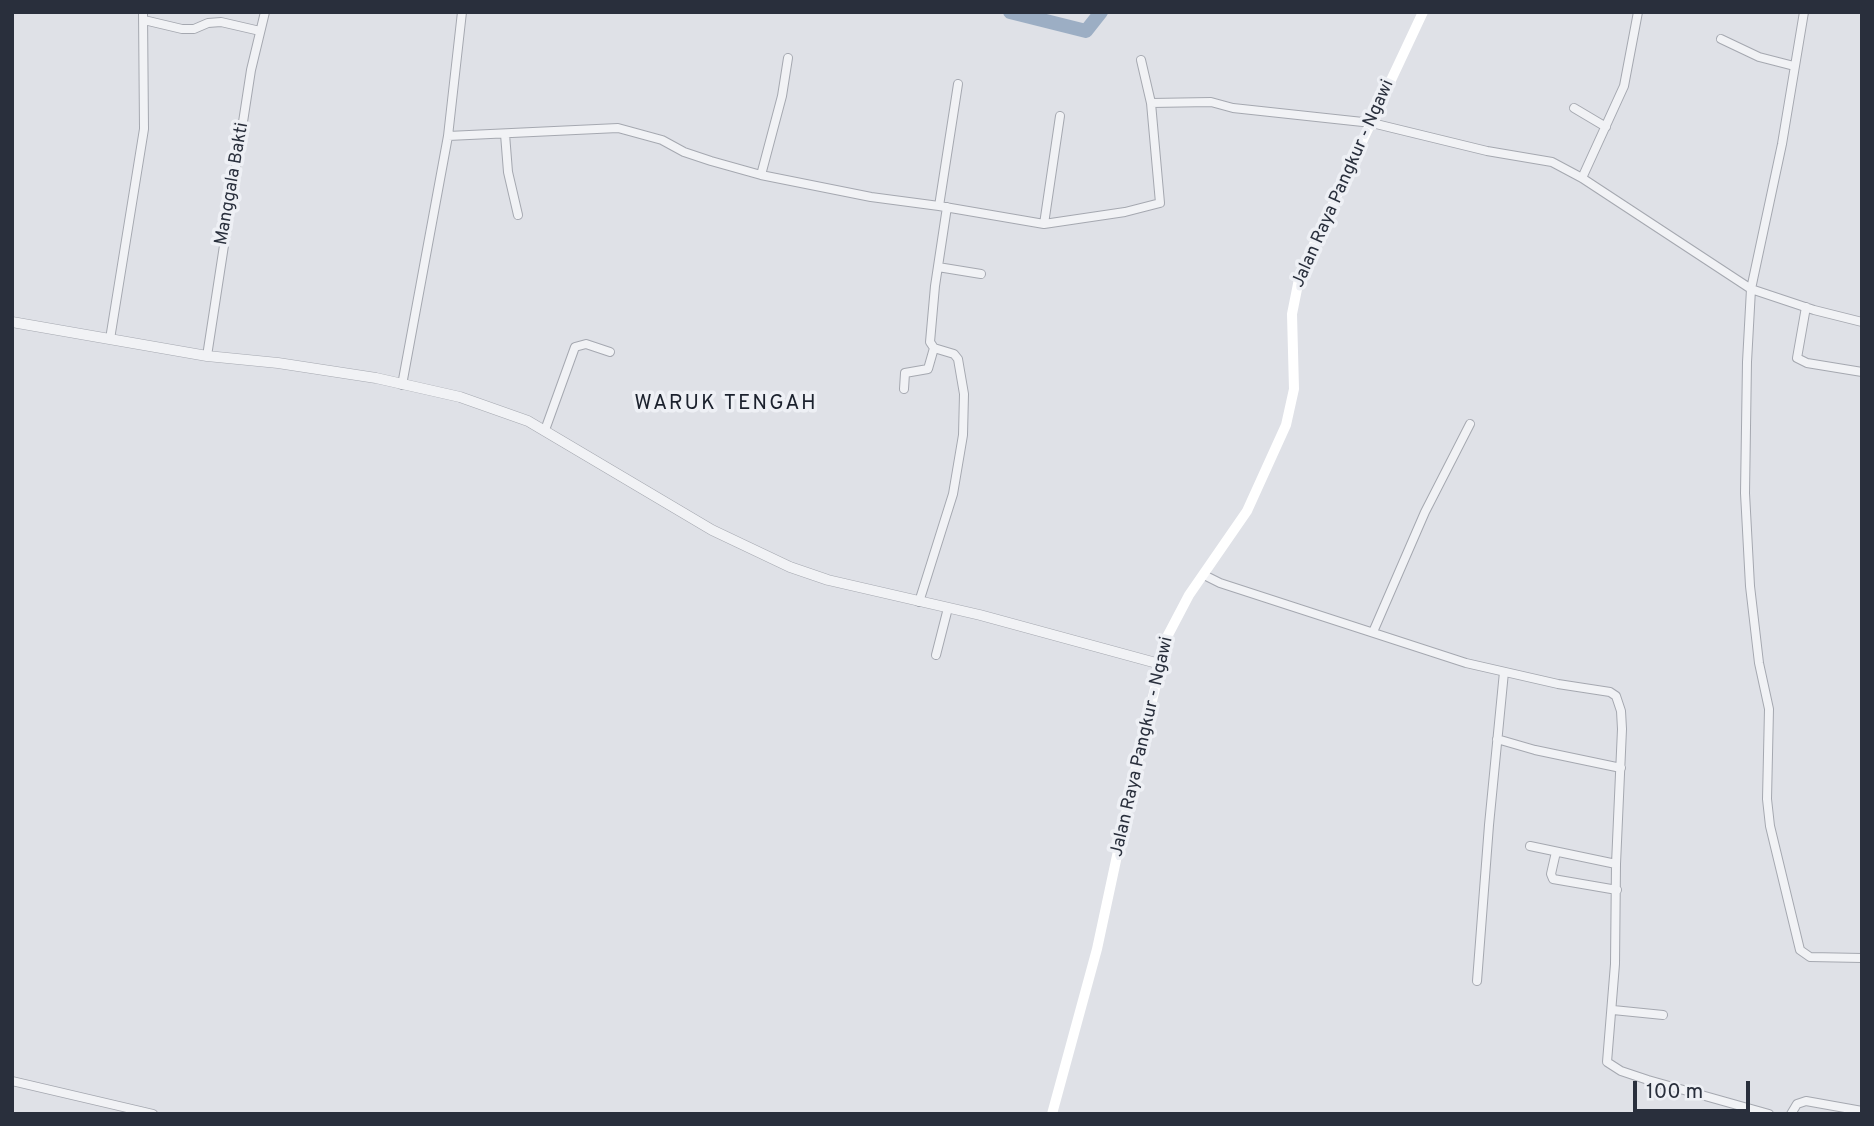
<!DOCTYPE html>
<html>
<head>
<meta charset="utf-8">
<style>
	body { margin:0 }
	#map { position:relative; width:1874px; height:1126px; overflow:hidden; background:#dfe1e7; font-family:Overpass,sans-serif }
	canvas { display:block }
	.frame { position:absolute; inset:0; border:14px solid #292f3c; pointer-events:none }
	.scale { position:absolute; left:1633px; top:1081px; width:117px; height:32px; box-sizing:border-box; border:4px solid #292f3c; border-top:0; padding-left:9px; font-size:21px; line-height:24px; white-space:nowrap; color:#292f3c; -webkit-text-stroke:5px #eef0f5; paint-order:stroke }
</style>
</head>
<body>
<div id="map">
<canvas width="1874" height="1126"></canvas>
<div class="frame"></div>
<div class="scale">100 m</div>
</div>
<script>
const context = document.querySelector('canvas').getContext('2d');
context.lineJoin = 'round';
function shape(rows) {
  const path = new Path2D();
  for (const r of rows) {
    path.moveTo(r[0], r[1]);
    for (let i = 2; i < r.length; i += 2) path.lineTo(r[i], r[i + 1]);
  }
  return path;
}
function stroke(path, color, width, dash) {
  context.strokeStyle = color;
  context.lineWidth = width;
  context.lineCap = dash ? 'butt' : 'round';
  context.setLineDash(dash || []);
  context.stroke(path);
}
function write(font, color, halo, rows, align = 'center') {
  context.font = font + ' Overpass,sans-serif';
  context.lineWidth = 7;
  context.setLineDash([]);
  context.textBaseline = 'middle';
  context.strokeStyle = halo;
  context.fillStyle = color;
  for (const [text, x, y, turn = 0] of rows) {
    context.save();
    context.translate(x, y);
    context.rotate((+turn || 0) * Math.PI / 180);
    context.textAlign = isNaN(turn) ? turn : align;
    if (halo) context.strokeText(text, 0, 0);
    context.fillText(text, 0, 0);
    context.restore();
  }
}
const river = shape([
	[1010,12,1086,31,1101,12]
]);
const minor = shape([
	[1804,12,1782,144,1751,289,1747,362,1745,493,1750,586,1759,663,1769,709,1767,799,1770,826,1800,950,1810,957,1862,958],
	[144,20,182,29,194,29,208,23,221,22,260,31],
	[1721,39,1759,57,1794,66],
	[1141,60,1151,103],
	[1574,108,1606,127],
	[505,134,508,172,518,215],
	[448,136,618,128,662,140,684,152,711,161,761,175,871,197,939,206,1044,224,1125,212,1160,203,1151,103,1211,102,1233,108,1372,123,1487,151,1552,162,1582,178,1751,289,1814,310,1862,322],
	[761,175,782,96,788,58],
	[1582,178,1624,86,1638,12],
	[939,206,958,84],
	[1044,224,1060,116],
	[938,267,981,274],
	[1806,307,1797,358,1807,363,1862,372],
	[110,339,144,129,143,12],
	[207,356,251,70,265,12],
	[402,385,448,136,462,12],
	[904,389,905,373,928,369,934,348],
	[545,430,575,347,586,344,610,352],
	[1204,575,1220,583,1466,663,1558,684,1610,692,1616,696,1621,711,1622,729,1616,864,1615,964,1607,1062,1621,1071,1648,1080,1769,1114],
	[919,602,953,494,963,435,964,394,958,359,954,354,934,348,930,342,935,286,947,207],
	[1373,632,1425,512,1470,424],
	[936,655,948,608],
	[1497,739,1535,750,1621,768],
	[1530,846,1616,864],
	[1556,852,1551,874,1553,879,1617,890],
	[1477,981,1489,825,1504,672],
	[1613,1010,1663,1015],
	[12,1081,153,1114],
	[1791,1114,1797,1104,1806,1101,1862,1111]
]);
const tertiary = shape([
	[12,322,207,356,278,363,376,378,460,397,528,421,712,530,790,567,828,580,980,615,1160,664]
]);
const secondary = shape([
	[1052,1114,1097,949,1136,767,1168,635,1189,595,1247,511,1286,425,1294,389,1292,314,1300,274,1423,12]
]);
const streetNames = [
	["Manggala Bakti",233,184,-80],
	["Jalan Raya Pangkur - Ngawi",1344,184,-66],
	["Jalan Raya Pangkur - Ngawi",1143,747,-77]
];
const quarterNames = [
	["WARUK TENGAH",726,405]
];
stroke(river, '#9caec4', 14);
stroke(minor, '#a5a8b0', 10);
stroke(tertiary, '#a5a8b0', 11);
stroke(minor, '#f1f2f5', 8);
stroke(tertiary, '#f1f2f5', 10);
stroke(secondary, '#fff', 10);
write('18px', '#292f3c', '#eef0f5', streetNames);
context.letterSpacing = '2px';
write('21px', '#1b212d', '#eef0f5', quarterNames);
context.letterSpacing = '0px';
</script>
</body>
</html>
